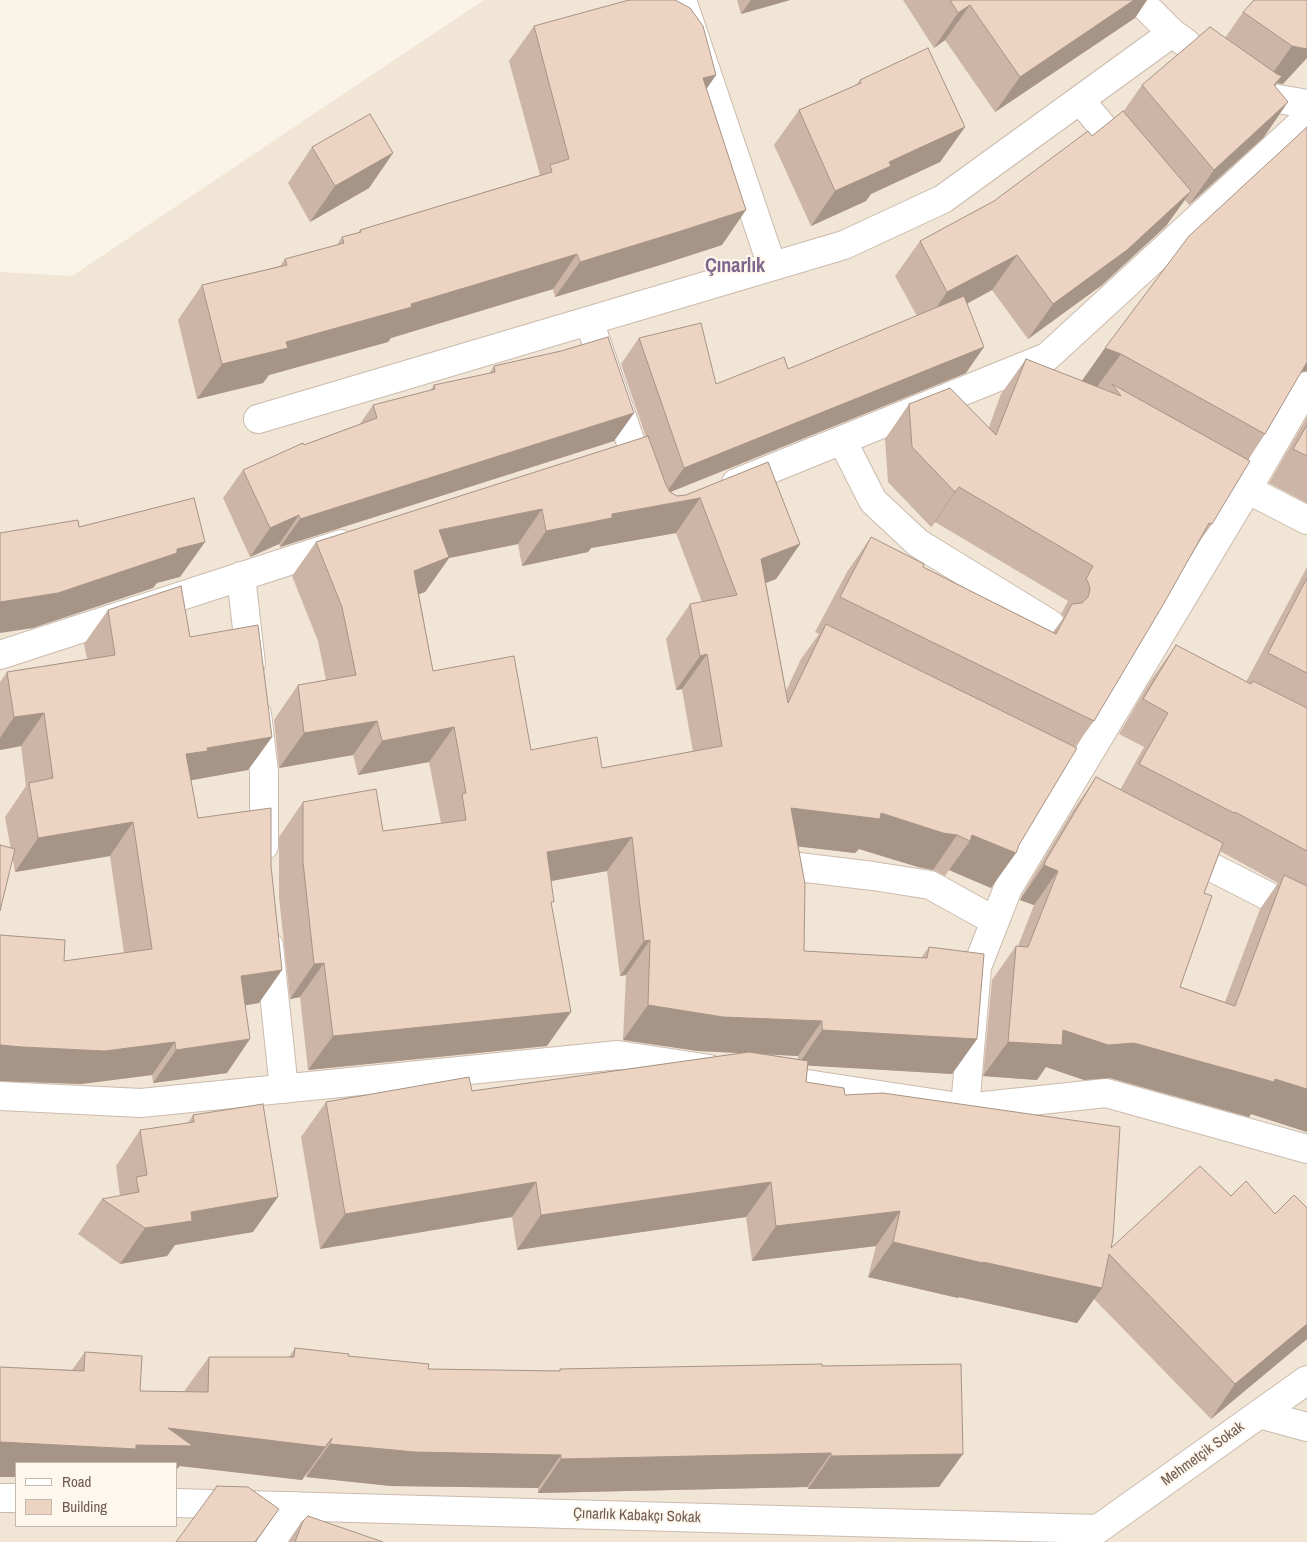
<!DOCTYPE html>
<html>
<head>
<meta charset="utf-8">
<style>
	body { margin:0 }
	#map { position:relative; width:1307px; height:1542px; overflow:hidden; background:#faf3e7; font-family:"Archivo Narrow",sans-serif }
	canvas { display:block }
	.legend { position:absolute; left:15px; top:1462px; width:162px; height:65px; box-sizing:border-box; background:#fdf7ed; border:1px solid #c5b9ad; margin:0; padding:6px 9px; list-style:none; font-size:15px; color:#715b4e }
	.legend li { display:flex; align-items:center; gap:10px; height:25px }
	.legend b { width:25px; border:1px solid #c5b9ad }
</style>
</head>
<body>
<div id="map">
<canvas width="1307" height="1542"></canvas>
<ul class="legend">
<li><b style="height:6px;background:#fff"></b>Road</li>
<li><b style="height:14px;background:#edd3c1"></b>Building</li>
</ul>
</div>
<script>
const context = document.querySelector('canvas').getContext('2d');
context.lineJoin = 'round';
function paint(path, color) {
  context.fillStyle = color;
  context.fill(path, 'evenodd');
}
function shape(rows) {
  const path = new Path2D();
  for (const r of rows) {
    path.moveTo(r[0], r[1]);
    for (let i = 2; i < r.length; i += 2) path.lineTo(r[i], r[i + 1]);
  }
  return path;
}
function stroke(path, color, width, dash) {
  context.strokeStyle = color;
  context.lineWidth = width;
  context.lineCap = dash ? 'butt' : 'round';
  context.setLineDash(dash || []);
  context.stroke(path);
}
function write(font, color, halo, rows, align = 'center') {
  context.font = font + ' "Archivo Narrow",sans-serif';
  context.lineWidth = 4;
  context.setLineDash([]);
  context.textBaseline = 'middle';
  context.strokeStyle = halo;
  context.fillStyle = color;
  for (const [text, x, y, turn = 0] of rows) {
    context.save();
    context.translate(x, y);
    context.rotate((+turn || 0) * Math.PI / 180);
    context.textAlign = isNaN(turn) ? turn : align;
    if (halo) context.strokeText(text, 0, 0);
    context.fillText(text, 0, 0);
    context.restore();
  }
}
const residential = shape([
	[484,0,1307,0,1307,1542,0,1542,0,272,72,276],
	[16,1463,176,1463,176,1526,16,1526]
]);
const minor = shape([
	[682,0,772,266],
	[1139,0,1172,33,1186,43],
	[1252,89,1261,96,1307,104],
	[1080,100,1127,156],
	[589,321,643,478],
	[258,419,844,245,943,199,1172,33],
	[842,440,873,501,918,543,1050,624],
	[1231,481,1307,520],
	[736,483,1047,357,1307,118],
	[241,576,251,664],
	[0,655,341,544],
	[257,714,264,772,264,846],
	[1180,851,1307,916],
	[790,866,873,876,930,885,995,921],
	[269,946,284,1089],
	[807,1084,965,1108,1106,1093,1307,1149],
	[0,1096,141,1103,618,1055,710,1069],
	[965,1108,977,967,1008,888,1247,490,1307,386],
	[1259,1414,1307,1427],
	[0,1498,16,1498],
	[176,1503,1098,1529],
	[1098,1529,1307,1380],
	[271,1542,295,1506]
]);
const wall = shape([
	[737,0,790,0,741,14],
	[903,0,1147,0,1135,18,995,112,945,40,934,48],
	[1307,0,1283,84,1277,83,1275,86,1264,137,1189,205,1185,200,1166,226,1102,285,1028,339,992,290,967,304,966,373,671,492,677,496,686,495,768,462,800,544,776,579,766,583,786,691,801,659,819,634,815,632,847,572,871,537,923,567,1053,632,1064,617,1061,614,1068,601,935,522,931,527,888,482,885,439,909,404,989,427,1001,394,1026,359,1082,381,1307,127,1307,371,1301,372,1265,434,1248,460,1212,524,1194,549,1094,721,1075,747,991,888,949,870,945,876,933,870,918,867,859,849,855,853,798,846,804,951,921,958,929,947,977,1039,952,1074,808,1065,806,1082,845,1095,1111,1248,1231,1196,1275,1214,1307,1208,1307,1339,1211,1419,1094,1299,1077,1323,959,1297,958,1298,868,1277,876,1246,752,1261,746,1217,517,1250,512,1217,320,1249,301,1137,326,1102,472,1091,741,1053,698,1051,623,1040,626,975,620,976,607,871,551,881,551,905,547,1046,308,1070,300,997,290,999,279,897,279,837,303,802,383,831,441,823,429,762,358,775,353,755,279,768,274,720,298,685,326,680,318,641,292,576,316,542,646,437,621,364,639,338,716,384,788,369,917,316,895,276,920,241,994,201,1092,136,1123,112,1142,85,1225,38,1243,12],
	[676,533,702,602,690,604,666,639,676,690,682,689,693,752,602,768,531,750,433,671,419,594,425,592,449,558,518,544,522,566,588,552,591,548],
	[764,1054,798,1056,798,1059],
	[534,26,716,75,706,89,722,245,657,266,555,297,553,289,391,338,388,342,269,375,263,383,197,399,178,320,202,285,280,266,285,259,337,245,342,237,358,233,360,230,540,175,509,61],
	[860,80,965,127,940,162,871,194,866,201,811,226,774,145,799,110,856,85],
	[312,147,393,153,369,188,310,222,288,183],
	[494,366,634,413,614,441,280,547,279,544,250,557,223,498,243,470,304,445,360,424,373,405,430,391,434,385,489,374],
	[1307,417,1307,503,1269,483],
	[1307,567,1307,1132,1251,1114,1249,1117,1110,1078,1084,1080,1046,1067,1037,1080,983,1076,992,980,1016,946,1018,946,1034,905,1020,900,1022,895,1072,812,1096,777,1120,790,1144,747,1119,734,1151,680,1176,645,1246,682],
	[1220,851,1278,883,1260,909,1225,1002,1180,987,1204,893],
	[108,610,190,637,272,737,248,770,191,780,198,818,259,1003,245,1005,227,1073,153,1083,152,1075,81,1084,0,1081,0,935,64,961,124,953,110,856,15,872,5,817,26,786,21,746,0,750,0,682,7,672,87,659,84,644],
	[193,1115,253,1232,175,1245,167,1256,120,1264,78,1234,102,1199,120,1196,116,1166,140,1130,188,1123],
	[295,1348,428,1369,559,1371,560,1369,822,1366,939,1487,808,1489,807,1487,538,1493,538,1488,391,1486,306,1477,308,1471,302,1480,180,1466,16,1463,16,1477,0,1477,0,1367,72,1370,85,1352,140,1391,185,1392,185,1390,209,1357,289,1357],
	[303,1521,383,1542,288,1542]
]);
const shadedWall = shape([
	[751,0,790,0,741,14],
	[1134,0,1147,0,1135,18,995,112,1020,77],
	[970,5,945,40,934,48,958,13],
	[1292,46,1307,49,1307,58,1283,84,1277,83,1257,111,1267,81],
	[716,75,692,110,703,78],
	[1288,102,1264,137,1189,205,1214,170],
	[965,127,940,162,871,194,866,201,811,226,835,191,889,162],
	[393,153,369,188,310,222,335,186],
	[1191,191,1166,226,1102,285,1028,339,1053,304],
	[746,210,722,245,657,266,555,297,580,262],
	[577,254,553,289,391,338,388,342,269,375,263,383,197,399,222,364,286,342],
	[1017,255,992,290,923,327,947,292],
	[984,347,966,373,665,494,684,468],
	[1105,348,1121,354,1096,388,1081,382],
	[1307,359,1307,371,1300,372],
	[634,413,614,441,280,547,300,519],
	[959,487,935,522,931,527,955,492],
	[700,498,676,533,591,548,588,552,522,566,546,531,612,514],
	[542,509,518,544,449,558,425,592,390,605,439,530],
	[299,515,279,544,250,557,270,528],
	[205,542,180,577,157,583,153,588,33,628,0,633,0,602,177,549],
	[800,544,776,579,737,594,761,559],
	[707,654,682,689,676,690,700,656],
	[44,713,21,746,0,750,0,738,14,717],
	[377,721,353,755,279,768,304,733],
	[454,727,429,762,358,775,382,741],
	[272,737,248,770,187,781,186,754,207,748],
	[791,808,881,813,957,835,933,870,918,867,859,849,855,853,767,843],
	[133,822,110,856,15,872,38,838],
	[972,835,1016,853,991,888,949,870,970,841],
	[632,837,607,871,523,886,547,852],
	[1044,865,1058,871,1034,905,1020,900],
	[650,940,626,975,620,976,644,941],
	[324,963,300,997,290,999,314,964],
	[282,970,259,1003,218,1010,241,976],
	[648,1005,822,1021,798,1056,698,1051,623,1040],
	[571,1012,547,1046,308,1070,333,1036],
	[822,1030,977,1039,952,1074,798,1065],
	[1063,1030,1134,1043,1275,1079,1307,1089,1307,1132,1251,1114,1249,1117,1110,1078,1084,1080,1046,1067,1037,1080,983,1076,1008,1042],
	[250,1039,227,1073,153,1083,176,1050],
	[175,1042,152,1075,81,1084,0,1081,0,1045],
	[536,1182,512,1217,320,1249,345,1214],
	[771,1182,746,1217,517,1250,541,1215],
	[278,1197,253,1232,175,1245,167,1256,120,1264,145,1228,191,1212],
	[900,1211,876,1246,752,1261,776,1226],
	[893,1242,983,1262,1102,1288,1077,1323,959,1297,958,1298,868,1277],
	[1307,1324,1307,1339,1211,1419,1235,1384],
	[168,1428,332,1438,302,1480,180,1466,176,1470,176,1463,16,1463,16,1477,0,1477,0,1442,136,1445],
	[330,1444,561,1455,538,1488,391,1486,306,1477],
	[831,1453,807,1487,538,1493,561,1459],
	[963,1454,939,1487,808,1489,831,1456],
	[279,1509,256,1542,255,1542]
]);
const building = shape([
	[629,0,675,0,690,8,703,26,716,75,703,78,746,210,681,231,580,262,577,254,411,304,412,307,286,342,288,348,222,364,202,285,287,265,285,259,344,243,342,237,361,232,360,230,552,172,550,165,569,159,534,26,629,0],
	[950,0,1134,0,1020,77,970,5,958,13,950,0],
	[1254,0,1307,0,1307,49,1292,46,1243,12,1254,0],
	[1210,27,1277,74,1282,76,1274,85,1288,102,1214,170,1142,85,1210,27],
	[928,48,965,127,889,162,891,166,835,191,799,110,861,83,860,80,928,48],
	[1123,111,1191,191,1127,250,1053,304,1017,255,947,292,920,241,994,201,1088,131,1092,136,1123,111],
	[370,114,393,153,335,186,312,147,370,114],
	[1307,127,1307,362,1265,434,1121,354,1105,348,1189,236,1307,127],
	[964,296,984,347,684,468,639,338,701,323,716,384,784,357,788,369,964,296],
	[608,337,634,413,300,519,299,515,270,528,243,470,303,443,304,445,377,418,373,405,435,389,434,385,495,372,494,366,561,351,608,337],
	[1026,359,1121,396,1112,384,1250,461,1212,524,1209,523,1163,605,1094,721,840,597,871,537,924,564,923,567,1056,634,1072,604,1082,603,1088,597,1090,589,1088,582,1086,579,1093,566,959,487,955,492,912,447,909,404,950,388,996,435,1026,359],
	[1307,425,1307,456,1293,449,1307,425],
	[648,436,666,485,670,492,677,496,686,495,768,462,800,544,761,559,788,703,826,624,1077,748,1019,845,1016,853,972,835,970,841,957,835,943,833,881,813,880,819,791,808,805,884,804,951,927,958,929,947,984,954,977,1039,822,1030,822,1021,723,1017,648,1005,650,940,644,941,632,837,547,852,554,902,551,902,571,1012,333,1036,324,963,314,964,303,862,303,802,376,789,383,831,466,820,462,794,466,793,454,727,382,741,377,721,304,733,298,685,356,675,342,607,316,542,648,436],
	[700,498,737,595,690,604,700,656,707,654,722,746,602,768,597,737,531,750,514,656,433,671,414,571,449,557,439,530,542,509,546,531,612,518,612,514,700,498],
	[194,498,205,542,177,549,177,553,58,593,0,602,0,533,78,520,79,527,194,498],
	[1307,578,1307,673,1268,653,1307,578],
	[181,586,190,637,258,625,272,737,207,748,208,751,186,754,198,818,271,808,271,866,282,970,241,976,250,1039,176,1050,175,1042,105,1051,22,1047,0,1045,0,935,65,940,64,961,152,949,133,822,38,838,29,783,53,778,44,713,14,717,7,672,115,655,108,610,181,586],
	[1176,645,1251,684,1253,681,1307,708,1307,851,1235,812,1234,813,1139,764,1168,713,1143,699,1176,645],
	[1096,777,1223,843,1204,893,1212,896,1180,987,1235,1006,1284,875,1307,886,1307,1089,1275,1079,1274,1082,1134,1043,1108,1045,1063,1030,1062,1045,1008,1042,1016,946,1028,947,1058,871,1044,865,1046,860,1096,777],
	[0,845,15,849,0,911,0,845],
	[749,1052,808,1061,806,1082,844,1088,845,1095,883,1093,1120,1127,1113,1238,1111,1248,1200,1166,1231,1196,1246,1181,1275,1214,1294,1195,1307,1208,1307,1324,1235,1384,1109,1254,1102,1288,983,1262,983,1263,893,1242,900,1211,776,1226,771,1182,541,1215,536,1182,345,1214,326,1102,469,1077,472,1091,749,1052],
	[263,1104,278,1197,191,1212,192,1221,145,1228,102,1199,139,1192,136,1177,147,1175,140,1130,194,1122,193,1115,263,1104],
	[295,1348,349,1354,348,1356,429,1364,428,1369,560,1371,560,1369,822,1364,822,1366,961,1364,963,1454,831,1456,831,1453,561,1459,561,1455,415,1452,330,1444,332,1438,325,1447,168,1428,193,1446,136,1445,136,1449,0,1442,0,1367,84,1371,85,1352,142,1356,140,1391,208,1392,209,1357,294,1357,295,1348],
	[217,1486,248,1487,279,1509,255,1542,176,1542,217,1486],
	[308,1516,383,1542,295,1542,303,1521,308,1516]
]);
const streetNames = [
	["Mehmetçik Sokak",1203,1454,-36],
	["Çınarlık Kabakçı Sokak",637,1516,2]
];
const districtNames = [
	["Çınarlık",735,267]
];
paint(residential, '#f1e5d6');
stroke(minor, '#cbbbae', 30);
stroke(minor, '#fff', 28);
paint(wall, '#ccb5a6');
paint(shadedWall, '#a69487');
paint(building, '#edd3c1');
stroke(building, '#a69487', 1);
write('15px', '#715b4e', '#fdf7ed', streetNames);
write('bold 20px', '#80668d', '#fdf7ed', districtNames);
</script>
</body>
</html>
